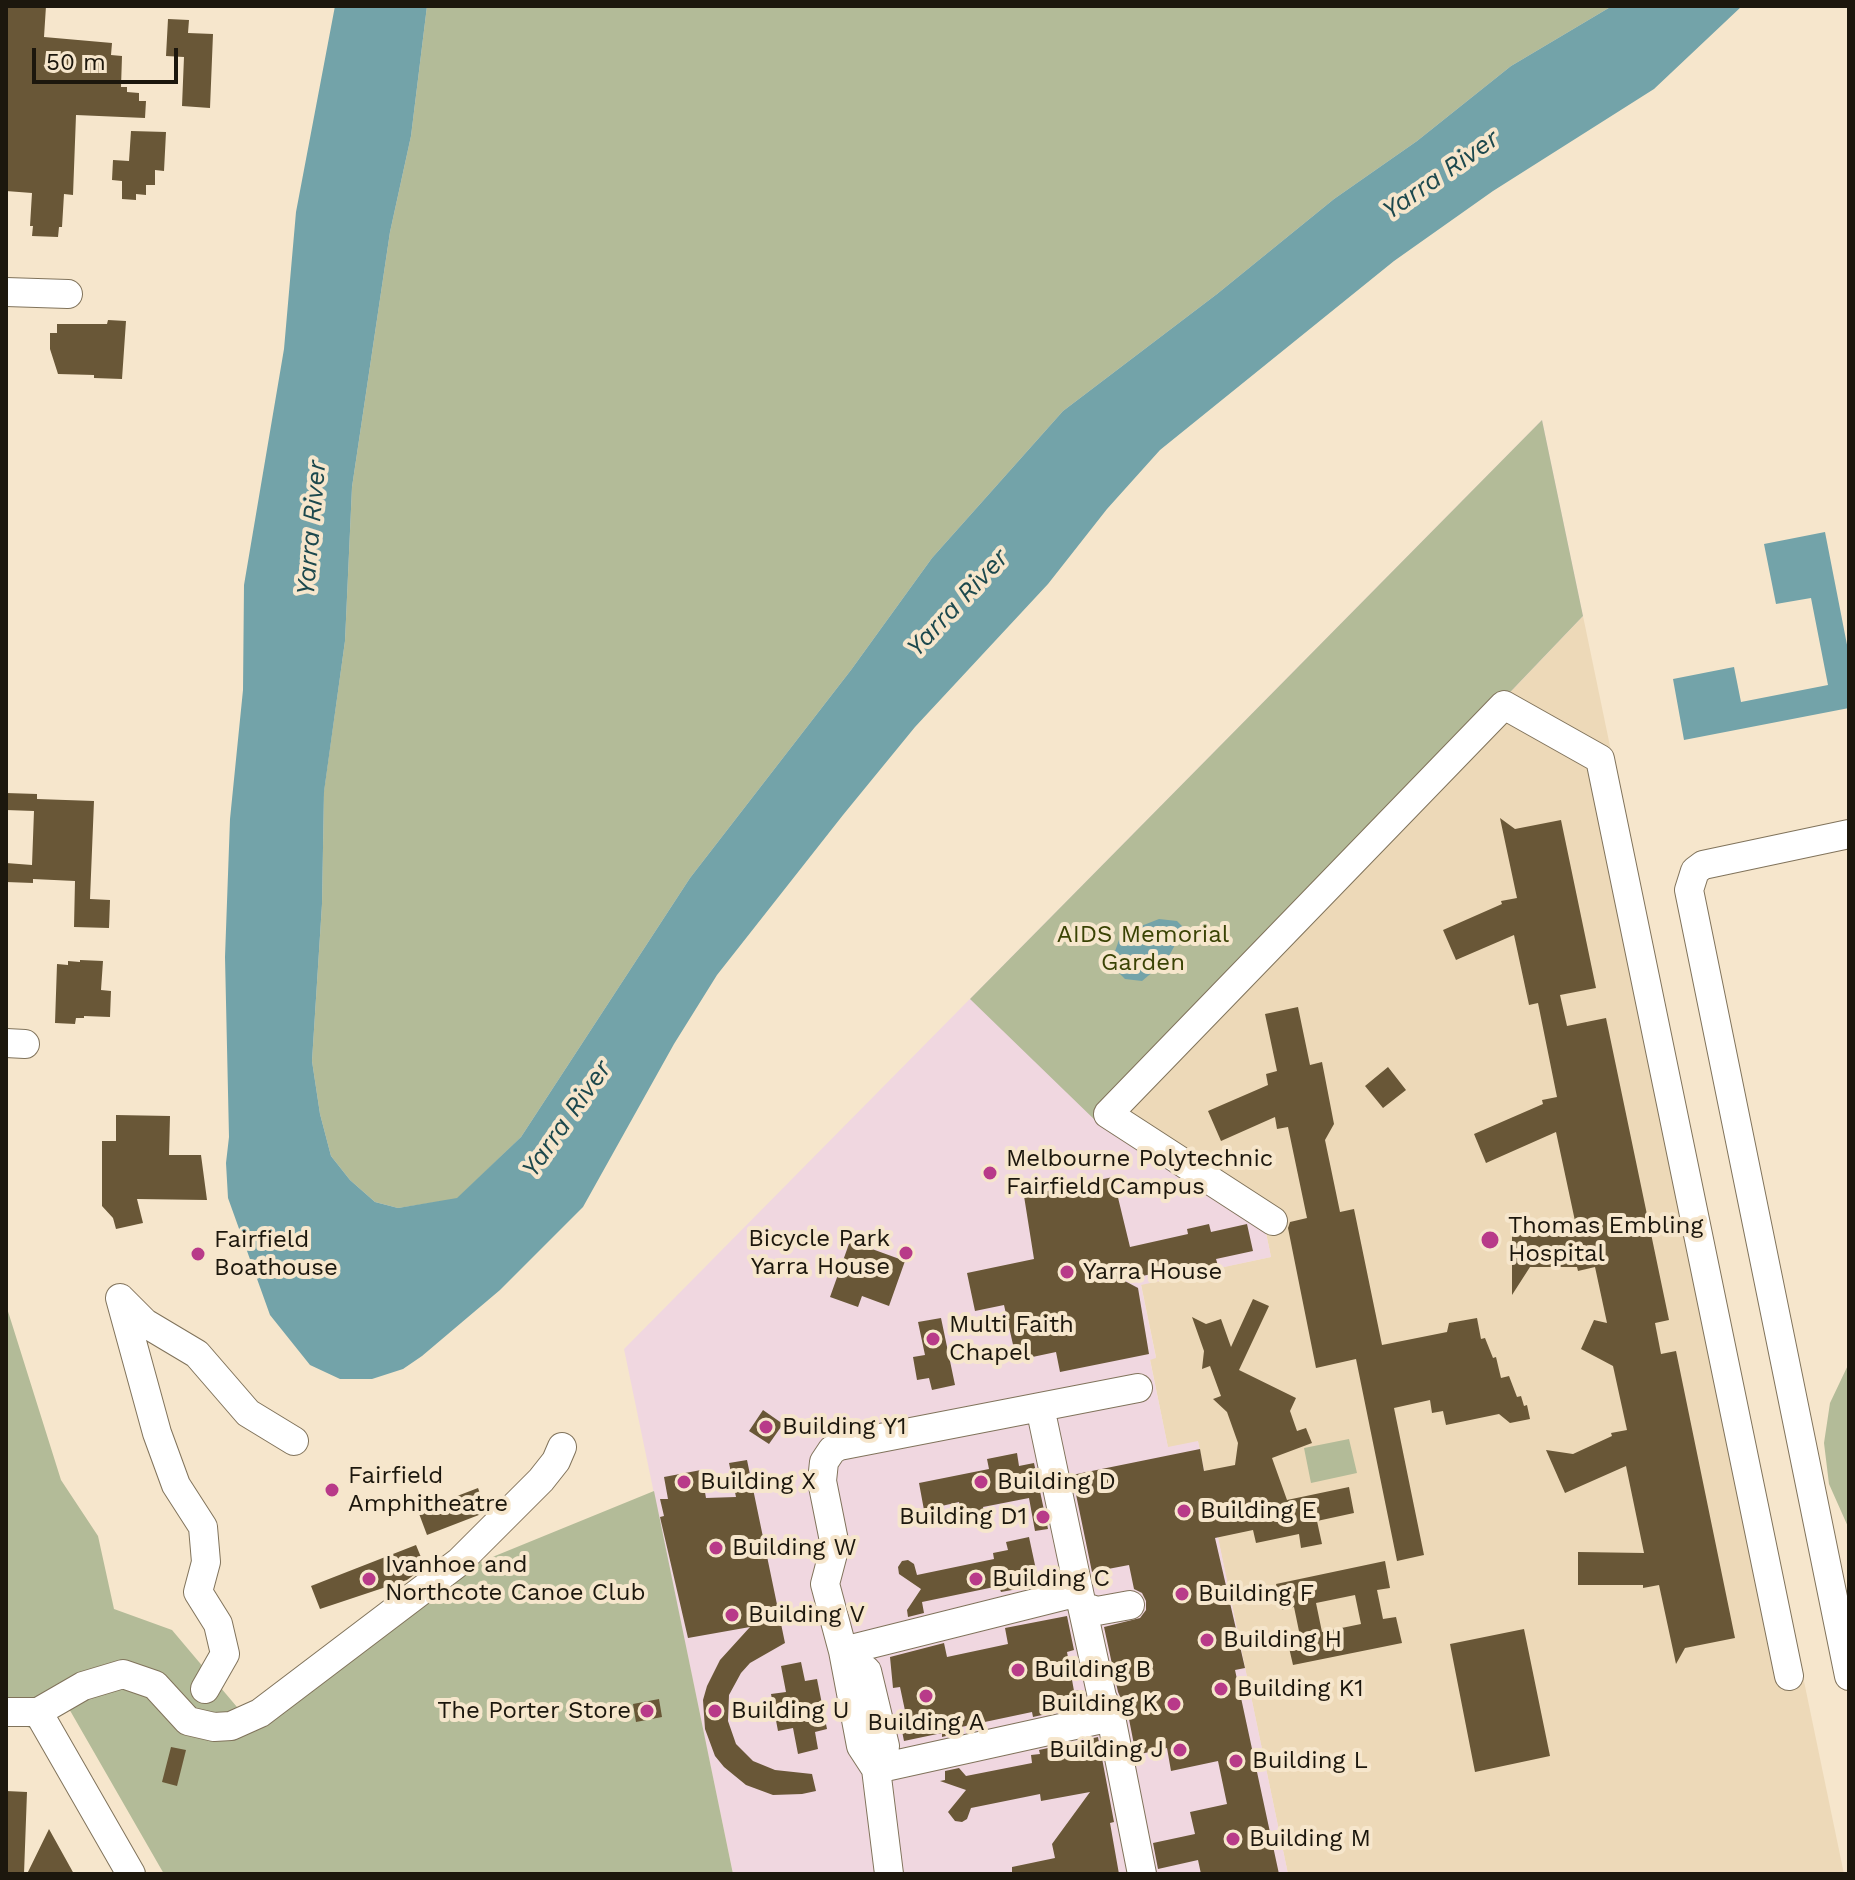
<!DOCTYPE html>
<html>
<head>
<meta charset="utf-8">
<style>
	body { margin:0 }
	#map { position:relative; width:1855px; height:1880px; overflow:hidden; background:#f6e6cc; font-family:"Work Sans",sans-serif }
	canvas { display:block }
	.frame { position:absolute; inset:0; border:8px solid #1c170d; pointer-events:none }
	.scale { position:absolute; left:32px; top:48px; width:146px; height:36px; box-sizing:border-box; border:4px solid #1c170d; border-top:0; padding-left:10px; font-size:24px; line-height:28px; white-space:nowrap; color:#1c170d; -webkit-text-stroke:6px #f6e6cc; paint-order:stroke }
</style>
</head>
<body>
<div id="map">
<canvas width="1855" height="1880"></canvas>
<div class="frame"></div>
<div class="scale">50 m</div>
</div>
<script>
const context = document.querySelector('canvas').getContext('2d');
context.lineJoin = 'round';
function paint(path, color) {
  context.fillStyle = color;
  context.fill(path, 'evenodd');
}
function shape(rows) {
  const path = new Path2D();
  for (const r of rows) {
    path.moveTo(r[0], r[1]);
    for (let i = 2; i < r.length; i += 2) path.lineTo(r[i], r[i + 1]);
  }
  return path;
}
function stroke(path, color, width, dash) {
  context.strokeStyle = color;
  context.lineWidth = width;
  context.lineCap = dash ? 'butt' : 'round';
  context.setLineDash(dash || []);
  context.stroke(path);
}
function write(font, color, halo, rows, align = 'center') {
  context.font = font + ' "Work Sans",sans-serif';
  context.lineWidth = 8;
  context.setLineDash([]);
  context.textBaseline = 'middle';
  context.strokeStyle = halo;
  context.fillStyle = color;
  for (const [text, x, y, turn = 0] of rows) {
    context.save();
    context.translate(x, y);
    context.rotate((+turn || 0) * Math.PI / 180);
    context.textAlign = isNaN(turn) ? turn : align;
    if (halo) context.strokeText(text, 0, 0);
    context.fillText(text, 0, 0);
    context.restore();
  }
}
const built = shape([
	[1583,616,1844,1874,1288,1874,1198,1442,1168,1448,1150,1359,1156,1357,1141,1284,1271,1257,1264,1223,1098,1123]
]);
const education = shape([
	[1542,420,1583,616,1098,1123,1264,1223,1271,1257,1141,1285,1156,1358,1150,1360,1168,1447,1198,1441,1288,1874,733,1874,624,1349]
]);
const green = shape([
	[427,6,1612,6,1511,66,1417,141,1334,199,1217,294,1063,411,932,558,851,670,690,878,521,1137,457,1199,398,1208,375,1202,350,1180,331,1156,320,1114,312,1061,322,904,324,791,345,641,352,487,390,232,411,136],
	[1542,420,1583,616,1098,1123,970,999],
	[6,1305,61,1480,98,1536,114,1609,172,1630,253,1726,468,1567,654,1491,733,1874,164,1874,68,1707,30,1728,6,1719],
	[1849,1363,1849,1529,1829,1484,1824,1443,1830,1403],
	[1349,1439,1357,1473,1311,1483,1304,1448]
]);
const water = shape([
	[335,6,427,6,411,136,390,232,352,487,345,641,324,792,322,904,312,1061,320,1114,331,1156,350,1180,375,1202,398,1208,457,1198,521,1137,690,878,851,670,932,558,1063,411,1217,294,1334,199,1417,141,1511,66,1612,6,1742,6,1654,89,1493,191,1394,261,1160,450,1107,509,1048,584,915,727,843,815,717,975,674,1044,583,1207,500,1290,422,1356,403,1369,372,1379,340,1379,310,1365,270,1315,228,1198,226,1163,229,1137,225,957,230,819,243,690,244,585,284,349,296,212],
	[1825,532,1849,655,1849,708,1684,740,1673,679,1734,667,1741,702,1828,685,1811,598,1776,604,1764,544],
	[1159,919,1177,921,1186,930,1177,941,1167,960,1142,981,1125,979,1117,971,1114,954,1119,940,1136,928]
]);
const building = shape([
	[6,6,46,6,44,37,112,43,111,55,122,56,121,87,127,87,127,92,139,93,139,101,146,101,145,118,76,115,73,195,64,194,62,227,59,227,58,237,32,236,33,226,30,226,32,193,6,191],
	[168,19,189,20,188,33,213,34,210,108,182,106,184,57,166,56],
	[131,131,166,132,164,171,155,170,155,185,146,185,146,195,136,194,136,200,122,199,122,181,112,180,113,160,129,161],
	[108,320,126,321,122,379,94,378,94,375,58,374,50,349,50,333,57,333,57,324,107,324],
	[6,793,37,794,37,799,94,801,90,899,110,900,109,928,74,927,75,881,33,879,33,883,6,882,6,863,32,865,34,811,6,810],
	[1500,818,1515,829,1561,820,1596,988,1560,995,1567,1026,1606,1018,1669,1320,1655,1323,1661,1354,1676,1351,1735,1638,1685,1648,1676,1664,1659,1585,1643,1588,1643,1585,1578,1585,1578,1552,1644,1553,1626,1466,1565,1493,1546,1450,1573,1454,1612,1436,1611,1433,1627,1430,1613,1366,1581,1349,1594,1320,1607,1323,1595,1267,1578,1271,1577,1267,1530,1267,1512,1295,1512,1235,1578,1235,1556,1132,1486,1163,1474,1134,1543,1104,1542,1100,1557,1097,1538,1003,1529,1005,1514,935,1456,960,1443,930,1502,904,1501,901,1517,898],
	[80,960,103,961,101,990,111,991,110,1017,84,1016,84,1018,76,1018,75,1024,55,1023,57,964,68,965,68,961,80,962],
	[1298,1007,1310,1065,1322,1062,1334,1124,1325,1140,1340,1212,1354,1209,1382,1345,1447,1332,1449,1323,1477,1318,1481,1339,1485,1338,1493,1358,1496,1357,1501,1378,1509,1376,1517,1397,1521,1396,1524,1406,1527,1405,1530,1419,1510,1423,1499,1414,1446,1425,1443,1411,1432,1413,1430,1400,1394,1408,1424,1555,1397,1561,1356,1359,1316,1368,1288,1228,1290,1222,1307,1218,1288,1127,1277,1129,1275,1117,1221,1141,1208,1111,1268,1085,1266,1074,1277,1071,1265,1014],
	[1388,1067,1406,1090,1383,1108,1365,1086],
	[116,1115,170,1116,169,1155,201,1155,207,1200,137,1199,143,1223,116,1229,113,1218,102,1206,102,1141,116,1141],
	[1113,1177,1130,1247,1188,1234,1187,1229,1209,1224,1211,1232,1247,1224,1253,1251,1216,1259,1218,1266,1196,1271,1195,1265,1123,1280,1138,1288,1149,1354,1060,1372,1056,1352,1023,1359,1020,1348,1014,1349,1004,1305,975,1311,967,1273,1034,1259,1024,1196],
	[850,1241,905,1261,889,1306,862,1296,858,1307,830,1297],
	[1253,1299,1269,1306,1239,1370,1296,1398,1290,1411,1297,1431,1306,1428,1312,1443,1272,1458,1287,1500,1349,1487,1354,1513,1317,1521,1322,1544,1301,1548,1299,1534,1256,1543,1253,1530,1215,1538,1245,1668,1235,1670,1279,1874,1201,1874,1198,1860,1158,1869,1153,1843,1195,1834,1190,1812,1227,1804,1218,1761,1171,1771,1167,1748,1136,1755,1128,1714,1118,1692,1104,1627,1140,1618,1146,1610,1146,1601,1142,1593,1134,1589,1129,1565,1092,1572,1072,1475,1200,1449,1204,1471,1235,1465,1238,1443,1227,1412,1213,1399,1221,1396,1210,1366,1202,1369,1204,1351,1192,1317,1206,1324,1221,1319,1231,1347],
	[941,1318,955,1385,932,1390,929,1378,917,1380,913,1357,925,1355,918,1322],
	[763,1410,783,1424,769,1444,749,1431],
	[1017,1453,1019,1466,1034,1463,1048,1529,1035,1531,1029,1498,983,1507,986,1520,964,1525,959,1502,924,1510,919,1483,989,1469,987,1459],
	[747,1460,785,1643,750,1663,741,1673,729,1695,728,1721,736,1744,753,1761,775,1770,812,1774,816,1791,802,1794,773,1795,746,1785,724,1767,715,1756,705,1729,703,1700,707,1686,720,1660,750,1627,688,1638,660,1517,664,1516,660,1499,668,1499,664,1477,701,1470,706,1498,736,1497,729,1463],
	[478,1488,486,1510,484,1513,427,1535,418,1511],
	[1029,1537,1038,1579,1033,1580,1034,1586,1001,1592,999,1586,922,1602,924,1613,908,1617,907,1610,921,1589,899,1574,898,1567,902,1561,908,1560,914,1564,917,1575,994,1559,993,1553,1008,1550,1006,1542],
	[416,1545,425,1567,407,1580,320,1609,311,1586],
	[1385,1561,1390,1588,1377,1590,1383,1619,1396,1617,1402,1643,1293,1665,1287,1639,1300,1636,1294,1607,1282,1610,1276,1584],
	[1355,1595,1361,1624,1322,1632,1316,1603],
	[1067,1616,1074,1650,1067,1652,1074,1691,1083,1690,1087,1705,1033,1717,1032,1712,961,1727,962,1732,942,1737,942,1733,904,1741,900,1721,907,1720,900,1687,893,1688,890,1657,944,1643,947,1657,1008,1644,1005,1628],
	[1524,1629,1550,1756,1475,1772,1450,1644],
	[801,1662,805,1681,817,1679,827,1729,815,1732,818,1749,798,1754,793,1728,778,1731,771,1694,786,1692,781,1666],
	[659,1699,662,1717,636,1722,633,1704],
	[1098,1737,1114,1822,1110,1823,1119,1874,1012,1874,1012,1867,1055,1858,1052,1844,1090,1792,1041,1801,1040,1794,971,1808,967,1819,962,1822,955,1821,948,1812,966,1790,940,1781,945,1780,945,1771,959,1768,966,1776,1032,1763,1031,1755,1040,1754,1039,1750],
	[171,1747,186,1750,177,1786,162,1782],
	[6,1791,27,1792,24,1874,6,1874],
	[49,1829,74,1874,27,1874]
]);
const minor = shape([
	[6,292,68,294],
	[1849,834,1703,865,1695,871,1689,890,1849,1676],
	[6,1043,25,1044],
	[1273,1221,1108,1114,1504,705,1600,759,1789,1676],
	[120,1298,157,1433,176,1485,203,1527,206,1562,198,1592,218,1624,225,1654,205,1689],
	[121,1299,145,1323,197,1354,248,1413,294,1441],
	[1040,1407,1082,1606,1097,1611,1130,1605],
	[1082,1606,1102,1697,1111,1717,1142,1874],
	[843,1651,1079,1592],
	[843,1651,867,1671,885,1746,876,1769],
	[6,1712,38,1712,83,1686,123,1674,155,1685,188,1721,214,1727,231,1726,260,1713,459,1562,541,1480,556,1461,562,1447],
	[38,1712,131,1874],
	[876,1769,1111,1717],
	[889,1874,876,1769,861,1746,843,1651,825,1584,835,1546,822,1481,824,1462,832,1450,839,1446,1138,1388]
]);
const markers = [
	[990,1173,8,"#b83a89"],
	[1490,1240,10,"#b83a89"],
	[906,1253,8,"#b83a89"],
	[198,1254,8,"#b83a89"],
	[1067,1272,8,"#b83a89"],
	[933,1339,8,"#b83a89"],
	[766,1427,8,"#b83a89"],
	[684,1482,8,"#b83a89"],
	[981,1482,8,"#b83a89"],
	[332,1490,8,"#b83a89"],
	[1184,1511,8,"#b83a89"],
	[1043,1517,8,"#b83a89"],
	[716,1548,8,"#b83a89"],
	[369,1579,8,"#b83a89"],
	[976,1579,8,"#b83a89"],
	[1182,1594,8,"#b83a89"],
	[732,1615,8,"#b83a89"],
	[1207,1640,8,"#b83a89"],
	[1018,1670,8,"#b83a89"],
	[1221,1689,8,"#b83a89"],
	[926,1696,8,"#b83a89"],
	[1174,1704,8,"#b83a89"],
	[647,1711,8,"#b83a89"],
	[715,1711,8,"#b83a89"],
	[1180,1750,8,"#b83a89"],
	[1236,1761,8,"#b83a89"],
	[1233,1839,8,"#b83a89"]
];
const parkNames = [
	["AIDS Memorial",1143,935],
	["Garden",1143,963]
];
const poiNames = [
	["Melbourne Polytechnic",1006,1159],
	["Fairfield Campus",1006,1187],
	["Thomas Embling",1508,1226],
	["Hospital",1508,1254],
	["Bicycle Park",890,1239,"right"],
	["Yarra House",890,1267,"right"],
	["Fairfield",214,1240],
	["Boathouse",214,1268],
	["Yarra House",1083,1272],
	["Multi Faith",949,1325],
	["Chapel",949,1353],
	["Building Y1",782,1427],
	["Fairfield",348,1476],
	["Amphitheatre",348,1504],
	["Building X",700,1482],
	["Building D",997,1482],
	["Building E",1200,1511],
	["Building D1",1027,1517,"right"],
	["Building W",732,1548],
	["Ivanhoe and",385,1565],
	["Northcote Canoe Club",385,1593],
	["Building C",992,1579],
	["Building F",1198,1594],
	["Building V",748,1615],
	["Building H",1223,1640],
	["Building B",1034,1670],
	["Building K1",1237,1689],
	["Building K",1158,1704,"right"],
	["The Porter Store",631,1711,"right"],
	["Building U",731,1711],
	["Building A",926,1723,"center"],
	["Building J",1164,1750,"right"],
	["Building L",1252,1761],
	["Building M",1249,1839]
];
const waterNames = [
	["Yarra River",1441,175,-35],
	["Yarra River",312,528,-85],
	["Yarra River",958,603,-47],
	["Yarra River",567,1119,-55]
];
paint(built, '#edd9b8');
paint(education, '#f0d7e0');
paint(green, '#b3bb98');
paint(water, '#73a3a9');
paint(building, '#695737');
stroke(minor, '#80735b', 30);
stroke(minor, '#fff', 28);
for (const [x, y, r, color] of markers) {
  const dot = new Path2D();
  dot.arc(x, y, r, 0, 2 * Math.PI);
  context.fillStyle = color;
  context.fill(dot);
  stroke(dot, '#f6e6cc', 3);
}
write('24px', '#3a4304', '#f6e6cc', parkNames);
write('24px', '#1c170d', '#f6e6cc', poiNames, 'left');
write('italic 26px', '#1c484d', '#f6e6cc', waterNames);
</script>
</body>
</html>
